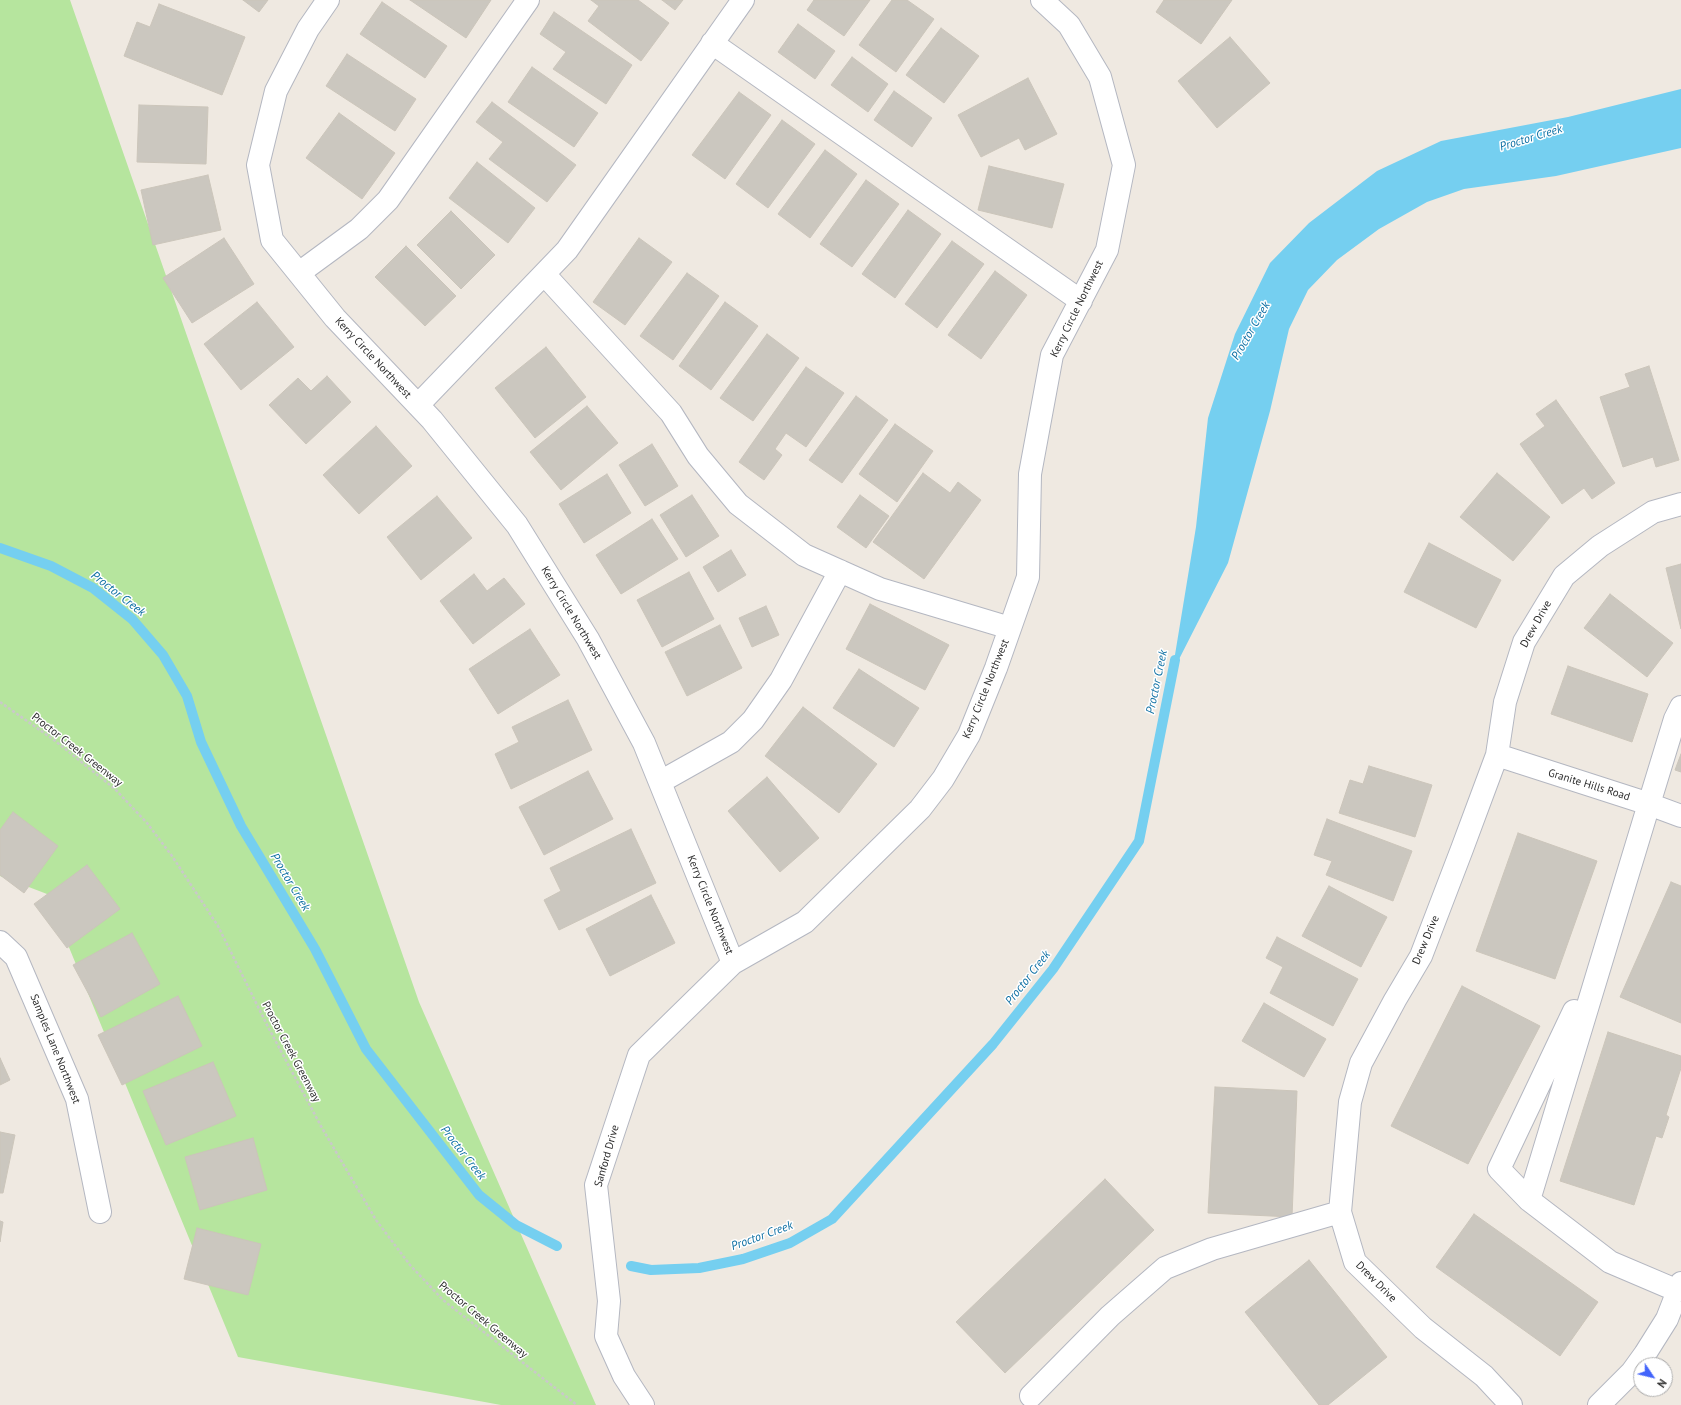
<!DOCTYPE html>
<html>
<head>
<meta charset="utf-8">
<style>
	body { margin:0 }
	#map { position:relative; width:1681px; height:1405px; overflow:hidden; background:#efe9e1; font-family:"PT Sans",sans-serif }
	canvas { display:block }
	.north { position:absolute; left:1633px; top:1357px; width:40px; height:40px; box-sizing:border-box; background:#fff; border:1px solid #ababab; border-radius:50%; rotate:125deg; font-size:11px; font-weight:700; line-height:16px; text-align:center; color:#2e2e2e }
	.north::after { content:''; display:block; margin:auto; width:14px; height:18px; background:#4264fb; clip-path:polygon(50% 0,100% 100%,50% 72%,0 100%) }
</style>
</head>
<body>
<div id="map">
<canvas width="1681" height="1405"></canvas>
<div class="north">N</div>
</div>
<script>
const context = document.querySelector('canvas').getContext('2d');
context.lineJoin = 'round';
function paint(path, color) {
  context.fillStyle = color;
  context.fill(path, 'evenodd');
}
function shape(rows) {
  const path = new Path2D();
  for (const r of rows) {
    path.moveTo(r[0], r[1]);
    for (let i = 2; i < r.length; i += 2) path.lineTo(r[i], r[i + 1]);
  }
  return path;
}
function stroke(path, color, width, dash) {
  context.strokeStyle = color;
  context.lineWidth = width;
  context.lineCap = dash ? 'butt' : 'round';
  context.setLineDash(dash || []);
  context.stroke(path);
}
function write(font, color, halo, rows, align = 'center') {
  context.font = font + ' "PT Sans",sans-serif';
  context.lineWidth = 3;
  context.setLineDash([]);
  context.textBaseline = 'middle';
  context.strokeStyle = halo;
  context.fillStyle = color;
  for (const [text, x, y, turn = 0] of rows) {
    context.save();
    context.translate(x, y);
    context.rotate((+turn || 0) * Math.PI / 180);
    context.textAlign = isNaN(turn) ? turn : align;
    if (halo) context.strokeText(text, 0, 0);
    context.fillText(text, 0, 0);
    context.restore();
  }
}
const green = shape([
	[0,0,70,0,419,1002,596,1405,501,1405,238,1357,47,894,0,876]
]);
const water = shape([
	[1681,89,1681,148,1556,176,1464,189,1427,202,1379,229,1337,260,1308,290,1289,329,1270,411,1228,563,1172,673,1196,527,1208,418,1235,334,1270,263,1309,223,1377,171,1441,141,1568,117]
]);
const stream = shape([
	[0,548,51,566,93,588,132,619,163,655,187,696,201,742,241,826,315,949,366,1049,479,1195,516,1225,557,1246],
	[631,1266,651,1270,699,1268,743,1259,790,1243,832,1219,993,1044,1053,969,1139,841,1175,660]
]);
const building = shape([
	[243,0,268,0,259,12,243,0],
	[410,0,491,0,466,38,410,0],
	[591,0,638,0,669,23,641,61,588,21,599,6,591,0],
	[662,0,683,0,675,10,662,0],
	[814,0,870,0,844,36,807,10,814,0],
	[892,0,907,0,934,19,896,72,859,45,892,0],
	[1164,0,1232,0,1201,44,1156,12,1164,0],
	[382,2,447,46,425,78,360,34,382,2],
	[159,4,245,37,222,95,124,56,137,22,150,27,159,4],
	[554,12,632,65,606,104,553,69,566,52,540,34,554,12],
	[798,24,835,51,815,79,778,52,798,24],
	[941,28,979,56,944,103,906,75,941,28],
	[1230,37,1270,83,1217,128,1178,81,1230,37],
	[347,54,416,99,395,131,326,86,347,54],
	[852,57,888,84,868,112,831,85,852,57],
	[532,67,598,113,574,147,508,102,532,67],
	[1028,78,1057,134,1025,150,1019,138,981,157,958,115,1028,78],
	[894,91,932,118,912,147,874,120,894,91],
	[739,92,771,115,725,179,692,155,739,92],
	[492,102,576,165,547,202,489,159,503,142,476,122,492,102],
	[139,105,208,107,206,164,137,162,139,105],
	[339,113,395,153,362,199,306,158,339,113],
	[782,120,815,144,768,208,736,184,782,120],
	[825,150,857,174,810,238,778,214,825,150],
	[477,162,535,208,508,243,449,198,477,162],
	[989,166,1064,184,1052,228,978,210,989,166],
	[208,175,221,230,153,245,141,190,208,175],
	[866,180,899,204,852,267,820,244,866,180],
	[908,210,941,234,895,298,862,274,908,210],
	[451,211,495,255,461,289,417,245,451,211],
	[224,238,254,284,192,323,163,278,224,238],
	[639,238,672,262,625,325,593,302,639,238],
	[952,241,984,264,937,328,905,304,952,241],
	[406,246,456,296,425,326,375,277,406,246],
	[995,271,1027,295,981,359,948,335,995,271],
	[687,273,719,296,673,360,640,336,687,273],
	[257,302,294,347,241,390,204,344,257,302],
	[725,302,758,326,711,390,679,366,725,302],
	[767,334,799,358,753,421,720,398,767,334],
	[546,347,586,397,535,438,495,388,546,347],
	[1649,366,1679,460,1656,467,1653,457,1623,467,1600,397,1630,387,1625,374,1649,366],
	[806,367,844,393,806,447,786,433,775,449,782,455,764,480,739,462,806,367],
	[327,376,351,402,306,444,269,405,298,378,311,391,327,376],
	[856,396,888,420,842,483,809,460,856,396],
	[1556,400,1615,483,1592,499,1584,488,1562,504,1520,444,1545,426,1536,414,1556,400],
	[587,406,618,443,561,490,530,452,587,406],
	[895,424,933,451,897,502,859,474,895,424],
	[376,426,412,466,359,514,323,475,376,426],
	[652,444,678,486,645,506,619,465,652,444],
	[923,473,950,493,958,482,981,500,924,579,873,542,923,473],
	[1497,473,1550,517,1513,561,1460,517,1497,473],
	[607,474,631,513,584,543,559,504,607,474],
	[692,495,719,536,686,557,660,515,692,495],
	[860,495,889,516,866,548,837,527,860,495],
	[437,496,472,538,421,580,387,537,437,496],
	[652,519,678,559,621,594,596,555,652,519],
	[1429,543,1501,580,1476,628,1404,592,1429,543],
	[731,550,746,575,718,592,703,567,731,550],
	[1681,564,1681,629,1666,568,1681,564],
	[689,572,714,619,662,647,637,600,689,572],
	[474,574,487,591,504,578,525,604,473,644,440,601,474,574],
	[1610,594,1673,643,1647,677,1584,628,1610,594],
	[870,604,949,645,925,690,846,649,870,604],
	[766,606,779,635,752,647,739,618,766,606],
	[720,625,742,668,687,696,665,652,720,625],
	[530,629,560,675,498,714,469,669,530,629],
	[1568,666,1648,694,1632,742,1551,714,1568,666],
	[859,669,919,708,894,747,833,708,859,669],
	[568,700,592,750,511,789,495,754,519,742,512,727,568,700],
	[803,707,877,764,839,813,765,756,803,707],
	[1681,754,1681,772,1675,770,1681,754],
	[1369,766,1432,785,1415,837,1339,813,1350,780,1363,784,1369,766],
	[588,771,613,819,544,855,519,807,588,771],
	[767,777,819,838,780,872,728,811,767,777],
	[13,812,58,846,24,893,0,875,0,830,13,812],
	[1327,819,1412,851,1393,901,1326,875,1332,861,1314,855,1327,819],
	[631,829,656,883,559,930,544,900,561,891,550,868,631,829],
	[1518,833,1597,861,1555,979,1476,951,1518,833],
	[87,865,120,909,67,948,34,904,87,865],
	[1671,882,1681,886,1681,1023,1620,997,1671,882],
	[1329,886,1387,917,1361,967,1302,936,1329,886],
	[651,895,675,943,610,976,586,929,651,895],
	[132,933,160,984,101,1017,73,965,132,933],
	[1277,937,1358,979,1333,1026,1270,993,1283,967,1266,958,1277,937],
	[1462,986,1540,1026,1468,1164,1391,1126,1462,986],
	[178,996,202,1046,122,1085,98,1035,178,996],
	[1264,1003,1326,1039,1304,1077,1242,1041,1264,1003],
	[1608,1032,1681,1056,1681,1068,1666,1115,1669,1117,1662,1138,1656,1136,1634,1205,1560,1181,1608,1032],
	[0,1058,10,1080,0,1085,0,1058],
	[213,1062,236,1116,166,1145,143,1091,213,1062],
	[1215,1087,1297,1091,1292,1217,1208,1213,1215,1087],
	[0,1132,15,1135,3,1193,0,1193,0,1132],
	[253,1138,267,1190,200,1210,185,1157,253,1138],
	[1105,1179,1154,1230,1005,1373,956,1322,1105,1179],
	[1474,1214,1598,1302,1560,1356,1436,1267,1474,1214],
	[0,1221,3,1222,0,1242,0,1221],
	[197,1228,261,1244,248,1295,184,1279,197,1228],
	[1309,1260,1387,1357,1328,1405,1319,1405,1245,1312,1309,1260]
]);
const path = shape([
	[0,702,54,740,115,789,147,823,172,856,218,926,267,1025,322,1128,376,1220,410,1265,443,1300,577,1405]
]);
const minor = shape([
	[328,0,308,29,276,91,258,165,272,240,335,318,432,420,517,525,588,639,644,743,733,963,805,922,920,809,943,779,969,735,996,668,1028,577,1030,474,1052,355,1107,250,1124,165,1100,77,1069,25,1042,0],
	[712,43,1081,301],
	[299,273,359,229,388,200,528,0],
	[544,274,671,413,698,456,738,504,804,555,880,589,1010,628],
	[418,405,567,250,743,0],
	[1497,755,1646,803,1681,816],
	[660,782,731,742,753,720,781,680,840,571],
	[0,942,16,957,77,1099,100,1212],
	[1529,1200,1499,1169,1574,1011],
	[1678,1291,1610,1262,1529,1200,1649,804,1675,719,1681,707],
	[1031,1396,1110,1316,1165,1268,1212,1249,1340,1212],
	[643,1405,624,1376,606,1336,609,1301,596,1185,639,1055,733,963],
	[1511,1405,1484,1376,1423,1328,1355,1262,1340,1212,1350,1102,1361,1063,1395,1000,1421,956,1462,849,1497,755,1505,702,1524,642,1564,576,1600,546,1653,512,1681,504],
	[1599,1405,1632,1372,1645,1354,1667,1319,1681,1283]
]);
const streetNames = [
	["Kerry Circle Northwest",1077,309,-64],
	["Kerry Circle Northwest",373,358,47],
	["Kerry Circle Northwest",571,613,59],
	["Drew Drive",1536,624,-61],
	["Kerry Circle Northwest",986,689,-68],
	["Proctor Creek Greenway",77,750,38],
	["Granite Hills Road",1589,785,17],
	["Kerry Circle Northwest",710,905,68],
	["Drew Drive",1426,940,-67],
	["Samples Lane Northwest",55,1049,68],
	["Proctor Creek Greenway",291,1052,62],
	["Sanford Drive",607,1156,-74],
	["Drew Drive",1376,1282,45],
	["Proctor Creek Greenway",483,1320,40]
];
const waterNames = [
	["Proctor Creek",1531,138,-17],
	["Proctor Creek",1251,331,-60],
	["Proctor Creek",118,594,38],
	["Proctor Creek",1157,682,-78],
	["Proctor Creek",290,882,59],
	["Proctor Creek",1028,978,-52],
	["Proctor Creek",463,1153,52],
	["Proctor Creek",762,1236,-20]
];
paint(green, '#b6e59e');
paint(water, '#75cff0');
stroke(stream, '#75cff0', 10);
paint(building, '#cbc7bf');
stroke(building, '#cbc5ba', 1);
stroke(minor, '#b4b7c1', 24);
stroke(path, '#c9c9c9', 2.5, [3, 2]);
stroke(minor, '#fff', 22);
write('11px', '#2e2e2e', '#fff', streetNames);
write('italic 12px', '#0d6fa3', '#fff', waterNames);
</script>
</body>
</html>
